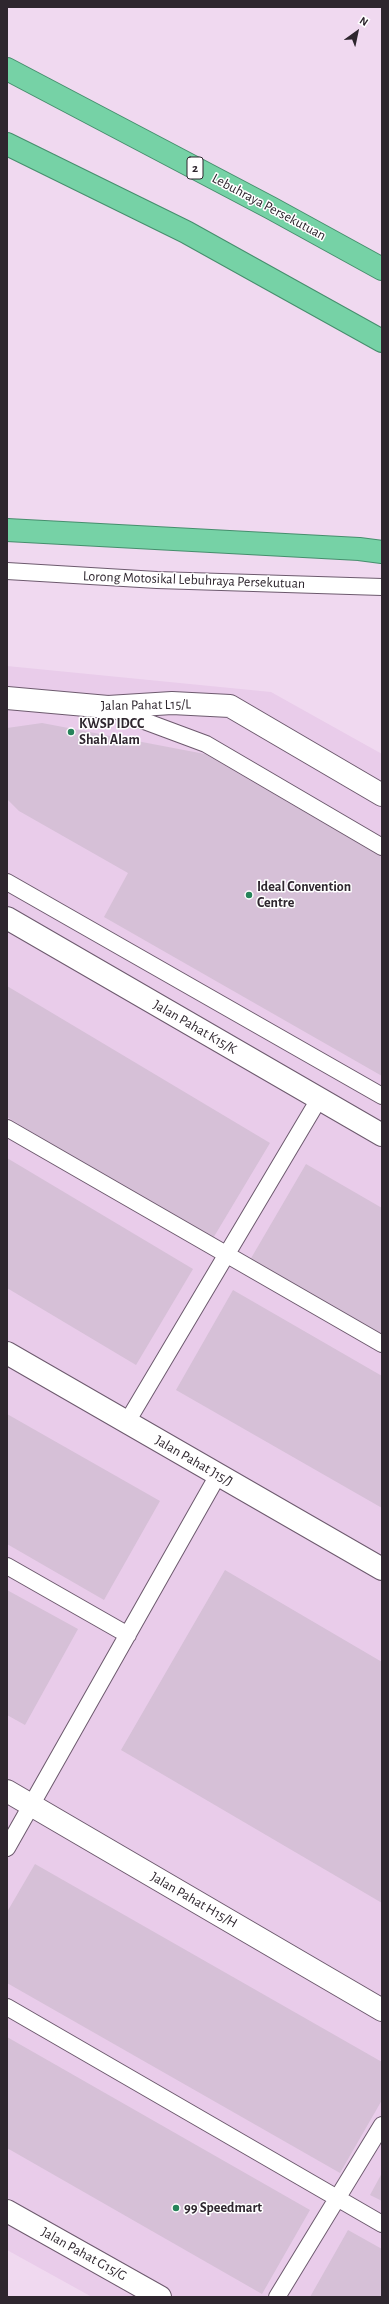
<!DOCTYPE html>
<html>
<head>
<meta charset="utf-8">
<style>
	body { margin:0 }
	#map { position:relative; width:389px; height:2304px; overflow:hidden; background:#f0d9f0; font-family:"Alegreya Sans",sans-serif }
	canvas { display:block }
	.frame { position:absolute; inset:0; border:8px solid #2e262e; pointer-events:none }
	.north { position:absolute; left:337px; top:12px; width:40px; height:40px; -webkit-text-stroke:3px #fff; paint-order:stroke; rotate:33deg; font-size:11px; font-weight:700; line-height:16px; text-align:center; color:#2e262e }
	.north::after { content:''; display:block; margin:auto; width:14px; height:18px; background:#2e262e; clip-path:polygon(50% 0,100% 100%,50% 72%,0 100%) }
</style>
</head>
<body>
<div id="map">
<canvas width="389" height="2304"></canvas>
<div class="frame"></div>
<div class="north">N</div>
</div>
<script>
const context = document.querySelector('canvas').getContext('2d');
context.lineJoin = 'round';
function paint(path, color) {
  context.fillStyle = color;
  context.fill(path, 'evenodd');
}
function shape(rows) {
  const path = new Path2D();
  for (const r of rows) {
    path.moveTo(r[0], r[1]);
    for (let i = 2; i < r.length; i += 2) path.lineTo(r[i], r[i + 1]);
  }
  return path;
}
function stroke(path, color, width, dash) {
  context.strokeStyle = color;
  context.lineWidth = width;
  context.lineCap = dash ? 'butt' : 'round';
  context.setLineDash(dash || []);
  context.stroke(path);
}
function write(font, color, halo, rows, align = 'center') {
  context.font = font + ' "Alegreya Sans",sans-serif';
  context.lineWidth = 3;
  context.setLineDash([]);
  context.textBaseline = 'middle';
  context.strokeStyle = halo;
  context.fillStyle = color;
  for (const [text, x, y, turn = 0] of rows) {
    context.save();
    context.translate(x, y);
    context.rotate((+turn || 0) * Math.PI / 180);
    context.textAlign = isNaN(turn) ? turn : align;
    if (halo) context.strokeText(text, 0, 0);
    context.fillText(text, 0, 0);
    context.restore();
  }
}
const built = shape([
	[7,666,271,692,382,754,382,2297,92,2297,7,2250]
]);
const building = shape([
	[42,723,205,754,382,857,382,1076,104,917,128,873,19,811,7,799,7,728],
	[7,986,270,1143,212,1240,7,1117],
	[7,1158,193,1269,136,1365,7,1288],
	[306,1164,382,1208,382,1336,250,1260],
	[233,1290,382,1376,382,1508,176,1390],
	[7,1414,160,1501,104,1600,7,1544],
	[225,1570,382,1662,382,1903,121,1750],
	[7,1590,78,1629,25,1725,7,1715],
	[35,1864,382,2062,382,2100,340,2173,7,1983,7,1912],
	[7,2037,310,2210,262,2294,7,2148],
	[382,2173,382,2201,370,2195],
	[348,2230,382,2249,382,2297,310,2297]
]);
const service = shape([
	[7,571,157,580,382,587],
	[112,709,206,744,382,847],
	[7,882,382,1096],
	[7,1128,382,1344],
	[127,1422,319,1099],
	[7,1566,128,1635],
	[7,1848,218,1475],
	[7,2007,382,2224],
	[277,2297,382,2125]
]);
const minor = shape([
	[7,698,108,707,172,703,230,706,382,795],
	[7,918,382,1135],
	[7,1353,382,1569],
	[7,1791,382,2010],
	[7,2211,160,2297]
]);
const trunk = shape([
	[7,69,271,208,382,269],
	[7,144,186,232,382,341],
	[7,530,359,549,382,552]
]);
const markers = [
	[71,732,4,"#26835a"],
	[249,895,4,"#26835a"],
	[176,2208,4,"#26835a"]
];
const shields = [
	[195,168,16]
];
const shieldNames = [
	["2",195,168]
];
const streetNames = [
	["Lebuhraya Persekutuan",269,207,28],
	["Lorong Motosikal Lebuhraya Persekutuan",194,580,2],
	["Jalan Pahat L15/L",146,705,-1],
	["Jalan Pahat K15/K",195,1027,30],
	["Jalan Pahat J15/J",194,1461,30],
	["Jalan Pahat H15/H",194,1900,30],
	["Jalan Pahat G15/G",84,2254,29]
];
const poiNames = [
	["KWSP IDCC",79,724],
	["Shah Alam",79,740],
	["Ideal Convention",257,887],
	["Centre",257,903],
	["99 Speedmart",184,2208]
];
paint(built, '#e9ccea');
paint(building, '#d6c0d7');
stroke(service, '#6d5a6e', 18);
stroke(minor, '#6d5a6e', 24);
stroke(trunk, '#468e6d', 24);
stroke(service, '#fff', 16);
stroke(minor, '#fff', 22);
stroke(trunk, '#76d2a6', 22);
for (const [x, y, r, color] of markers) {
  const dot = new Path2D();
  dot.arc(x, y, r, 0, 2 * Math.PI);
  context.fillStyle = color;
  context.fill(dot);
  stroke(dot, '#fff', 1.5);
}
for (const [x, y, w] of shields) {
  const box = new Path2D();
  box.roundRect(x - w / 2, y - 11, w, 22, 3);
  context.fillStyle = '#fff';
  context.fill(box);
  stroke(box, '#2e262e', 1);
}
write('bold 13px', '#2e262e', null, shieldNames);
write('14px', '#2e262e', '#fff', streetNames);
write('bold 14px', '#2e262e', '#fff', poiNames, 'left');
</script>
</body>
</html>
